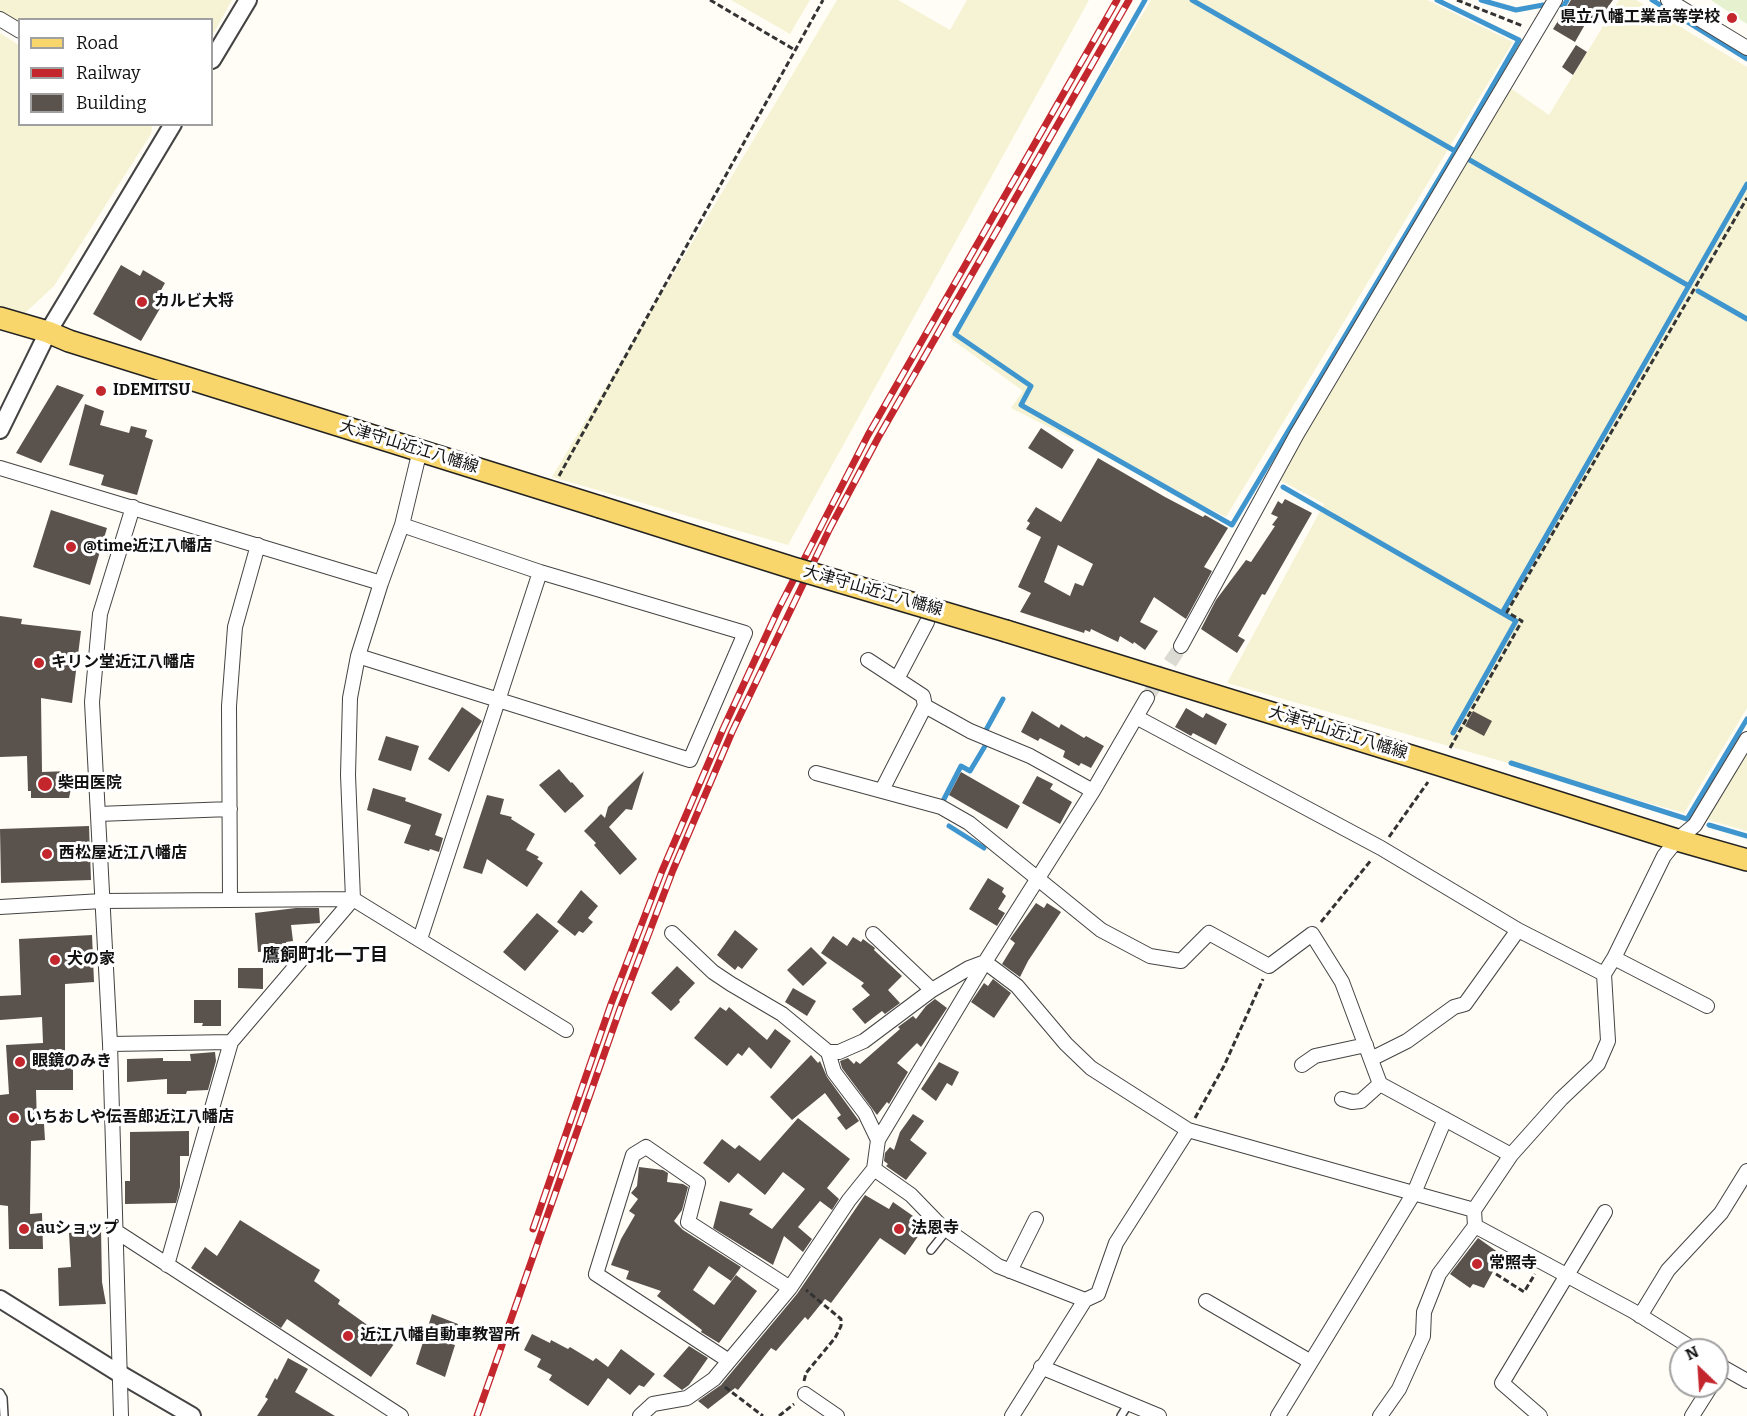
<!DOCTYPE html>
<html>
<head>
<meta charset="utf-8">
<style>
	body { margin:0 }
	#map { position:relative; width:1747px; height:1416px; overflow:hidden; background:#fffdf5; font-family:Bitter,serif }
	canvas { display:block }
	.legend { position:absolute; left:18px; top:18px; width:195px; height:108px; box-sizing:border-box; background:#fff; border:2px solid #a0a0a0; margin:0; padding:8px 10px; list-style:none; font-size:18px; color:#111 }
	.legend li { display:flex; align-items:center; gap:12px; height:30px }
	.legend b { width:30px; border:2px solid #a0a0a0 }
	.north { position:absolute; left:1669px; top:1338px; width:60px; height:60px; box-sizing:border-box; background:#fff; border:2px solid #a0a0a0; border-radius:50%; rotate:335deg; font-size:16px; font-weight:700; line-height:24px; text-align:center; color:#111 }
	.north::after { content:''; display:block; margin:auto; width:21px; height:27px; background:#c4262e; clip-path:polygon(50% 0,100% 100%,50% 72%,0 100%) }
</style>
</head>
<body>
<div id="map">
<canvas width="1747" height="1416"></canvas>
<ul class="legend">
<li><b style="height:8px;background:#f9d66b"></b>Road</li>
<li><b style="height:8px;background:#c4262e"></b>Railway</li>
<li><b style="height:16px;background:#5a524d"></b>Building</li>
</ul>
<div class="north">N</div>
</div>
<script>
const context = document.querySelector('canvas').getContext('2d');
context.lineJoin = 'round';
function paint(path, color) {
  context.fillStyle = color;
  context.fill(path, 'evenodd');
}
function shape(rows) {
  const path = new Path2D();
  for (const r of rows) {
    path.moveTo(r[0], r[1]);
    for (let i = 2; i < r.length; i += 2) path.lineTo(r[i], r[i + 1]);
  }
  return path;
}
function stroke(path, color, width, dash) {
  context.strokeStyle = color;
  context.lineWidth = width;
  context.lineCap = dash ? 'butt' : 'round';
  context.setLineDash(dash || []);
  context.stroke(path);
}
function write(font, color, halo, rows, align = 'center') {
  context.font = font + ' Bitter,"Noto Sans JP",serif';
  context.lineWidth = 6;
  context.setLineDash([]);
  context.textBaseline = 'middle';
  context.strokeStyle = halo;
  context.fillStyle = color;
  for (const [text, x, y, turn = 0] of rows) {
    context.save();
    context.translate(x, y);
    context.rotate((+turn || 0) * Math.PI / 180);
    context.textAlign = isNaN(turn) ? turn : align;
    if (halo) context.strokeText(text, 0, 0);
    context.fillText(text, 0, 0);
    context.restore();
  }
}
const farmland = shape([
	[0,0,232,0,212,36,212,20,20,20,19,26,0,14],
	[731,0,810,0,790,34],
	[837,0,898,0,950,30,967,0,1089,0,788,545,552,477],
	[1151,0,1427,0,1513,42,1226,517,1011,408,1023,391,950,338],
	[1619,0,1636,0,1747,67,1747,708,1684,813,1227,683,1324,504,1278,479,1509,87,1549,115],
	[0,33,19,45,20,124,148,124,152,127,151,134,54,286,25,313,0,306],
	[1747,750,1747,831,1705,819]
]);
const pitch = shape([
	[1711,0,1747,0,1747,24]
]);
const stream = shape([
	[1145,0,955,334,1031,386,1021,405,1232,525,1455,152],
	[1192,0,1455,151,1519,40,1437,0],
	[1481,0,1516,10,1543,5,1563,7,1567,0],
	[1652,0,1747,59],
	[1468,159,1689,286],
	[1698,291,1747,319],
	[1283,487,1516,621,1453,733],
	[1502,613,1747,184],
	[986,730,1003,699],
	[1511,763,1687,819,1747,719],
	[943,801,961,766,970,771,985,746],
	[1709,825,1747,836],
	[949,826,984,848]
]);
const building = shape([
	[1571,0,1613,0,1595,25,1587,21,1575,42,1553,29],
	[1576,45,1587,52,1573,75,1562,67],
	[121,265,140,276,143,270,165,283,155,301,162,305,141,341,93,314],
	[57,385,84,395,41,463,16,453],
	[85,404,104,411,100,425,129,433,131,426,147,430,145,437,153,440,137,495,101,485,104,475,69,465],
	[1041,428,1074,450,1062,469,1028,448],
	[1098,458,1165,497,1203,517,1205,515,1228,528,1204,567,1212,571,1186,619,1154,597,1140,622,1158,631,1145,650,1134,642,1133,644,1120,636,1118,642,1091,629,1090,632,1085,630,1084,633,1020,612,1031,593,1018,587,1041,537,1026,529,1030,523,1027,521,1036,507,1061,522],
	[1058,545,1093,564,1083,586,1075,583,1070,596,1044,582],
	[1285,499,1312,513,1265,595,1262,594,1238,636,1245,640,1237,653,1201,629,1216,600,1246,560,1251,562,1275,526,1272,525,1278,517,1271,514,1278,501,1282,504],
	[51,510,107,528,90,585,33,567],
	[0,616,22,619,21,624,81,631,72,703,41,698,42,772,69,771,69,778,73,779,69,798,31,798,31,791,28,791,27,756,0,757],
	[462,707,482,721,449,772,428,759],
	[1186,708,1203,718,1206,713,1227,724,1216,745,1193,733,1191,736,1175,727],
	[1032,711,1059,728,1061,724,1084,738,1086,736,1104,746,1091,768,1081,763,1079,766,1063,757,1065,751,1040,738,1038,741,1021,732],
	[1473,711,1492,721,1484,736,1465,726],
	[386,736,419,746,411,771,378,760],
	[559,769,571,783,572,782,584,796,565,813,539,785],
	[644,771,632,810,626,809,609,827,637,859,620,875,594,845,596,843,584,831,601,814,605,818,608,807],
	[961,772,1020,806,1007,829,949,795],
	[1037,776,1053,784,1050,789,1072,802,1060,824,1022,803],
	[373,788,406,798,405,801,442,814,435,835,443,838,439,852,430,849,429,851,404,843,411,825,367,810],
	[487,795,504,799,500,814,512,817,511,819,535,834,526,850,539,857,537,859,543,863,527,887,487,859,482,874,463,868],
	[89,826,91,880,1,883,0,829],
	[988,878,1004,888,1002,892,1006,896,998,909,1005,913,997,926,969,909],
	[581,890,598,906,588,918,593,922,583,933,579,931,575,936,557,922],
	[1036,903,1044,908,1047,903,1061,912,1028,961,1020,977,1002,964,1015,943,1010,939],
	[296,908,319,908,320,923,291,925,293,941,286,942,287,950,258,952,255,913],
	[537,913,559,931,525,971,503,952],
	[735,930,758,949,742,969,738,966,735,970,717,955],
	[92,935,94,982,65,984,65,1064,73,1064,73,1090,36,1090,37,1124,44,1124,45,1140,31,1141,30,1214,42,1213,43,1249,9,1249,8,1206,0,1205,0,1095,9,1094,6,1045,43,1043,42,1017,0,1020,0,996,21,995,19,939],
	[833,936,847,946,853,937,861,942,863,939,875,948,874,950,902,976,888,990,900,1003,885,1014,882,1011,865,1024,852,1009,870,995,861,986,864,983,821,953],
	[811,947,827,963,803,986,787,970],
	[677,966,695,983,679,1000,680,1002,671,1011,651,993],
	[238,968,263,968,263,989,238,988],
	[993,979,1011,993,994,1018,971,1002,984,983,988,986],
	[793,988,816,1001,807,1016,785,1002],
	[935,999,947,1008,921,1047,917,1043,897,1063,908,1072,889,1104,887,1102,877,1115,842,1068,840,1061,848,1058,854,1064,856,1061,860,1064,900,1029,898,1027,913,1016,916,1019,926,1006],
	[194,1000,221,1000,221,1026,202,1026,203,1023,194,1023],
	[720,1007,726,1011,729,1007,767,1040,775,1029,791,1041,771,1069,749,1047,742,1056,738,1053,727,1066,694,1038],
	[215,1052,216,1061,208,1090,187,1091,186,1094,167,1094,167,1079,127,1082,127,1059,163,1058,163,1061,191,1061,190,1054],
	[811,1055,818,1063,820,1061,827,1077,859,1121,846,1130,837,1118,841,1115,825,1093,792,1120,770,1097],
	[939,1062,959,1072,952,1086,947,1083,936,1101,921,1089],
	[913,1114,924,1121,910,1140,927,1153,906,1180,886,1166,888,1164,884,1161,885,1153,890,1147,894,1150,900,1132],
	[798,1118,850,1159,827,1188,839,1199,832,1210,820,1201,798,1227,812,1239,803,1252,784,1236,773,1265,713,1228,720,1201,753,1209,749,1214,772,1229,805,1189,783,1172,765,1195,738,1173,729,1183,703,1163,722,1139,735,1149,739,1145,760,1161],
	[189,1131,189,1156,180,1156,180,1187,176,1203,125,1204,125,1181,130,1181,130,1132],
	[639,1167,663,1170,668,1173,667,1182,683,1184,688,1187,682,1210,674,1221,683,1230,741,1267,731,1281,709,1266,693,1290,714,1305,736,1275,757,1291,719,1343,701,1332,702,1330,657,1296,661,1291,626,1279,629,1271,611,1265,621,1239,635,1215,629,1211,638,1199,631,1193,637,1186],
	[865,1195,889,1209,893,1202,926,1225,905,1255,880,1238,831,1303,825,1299,808,1320,805,1317,776,1351,771,1348,738,1390,735,1388,708,1409,698,1401,721,1385,797,1294],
	[240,1220,320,1270,314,1281,340,1300,338,1304,394,1344,371,1377,287,1319,281,1328,191,1268,205,1247,217,1256],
	[101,1229,102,1282,106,1304,59,1306,58,1268,71,1267,69,1233],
	[1478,1238,1502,1255,1484,1288,1473,1284,1470,1288,1450,1274],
	[432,1314,458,1324,451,1344,455,1345,445,1377,416,1364],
	[532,1334,550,1343,551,1340,568,1349,570,1347,593,1361,596,1358,608,1367,621,1349,655,1374,644,1387,639,1385,630,1395,608,1378,588,1406,549,1380,552,1375,537,1367,541,1359,524,1350],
	[689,1346,708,1358,689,1385,682,1390,663,1376],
	[288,1358,308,1369,295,1392,335,1416,257,1416,268,1399,265,1397,275,1378,277,1380]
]);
const minorTunnel = shape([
	[1147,698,1181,646]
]);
const path = shape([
	[710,0,795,50],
	[1457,0,1523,26],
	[559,476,823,0],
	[1450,748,1522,621,1507,612,1747,198],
	[1389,837,1428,782],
	[1321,922,1372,859],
	[1195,1118,1224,1066,1263,979],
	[1496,1274,1524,1292,1535,1274],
	[804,1381,806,1373,835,1338,841,1326,841,1319,806,1290],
	[725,1387,763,1416],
	[779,1416,794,1404]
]);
const service = shape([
	[931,1250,947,1230],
	[0,1393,3,1398,4,1416],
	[1121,1416,1129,1403]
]);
const minor = shape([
	[1668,0,1747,48],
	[0,19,20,31],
	[0,468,381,583],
	[1181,646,1297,434,1555,0],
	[358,656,690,760,745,633,540,572,402,525],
	[868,660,923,696,925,706,970,731,1030,756,1093,791],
	[897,679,927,622],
	[1136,717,1381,848,1518,930,1604,974],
	[816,773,941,807,969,823,1101,930,1150,956,1181,961,1209,933,1269,966,1312,934,1342,982,1380,1084,1511,1155],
	[882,790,925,706],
	[98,814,230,809],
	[230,900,229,706,235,627,258,545],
	[0,907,102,901,353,899,566,1030],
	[672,933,713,972,731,984,782,1014,828,1052,839,1052,864,1041,932,990,969,968,985,962],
	[873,934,932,990],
	[420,939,540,572],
	[1614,958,1707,1006],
	[985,962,1017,986,1066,1044,1091,1068,1188,1130,1474,1210,1475,1226,1439,1274,1424,1312,1423,1336,1399,1389,1380,1416],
	[110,1044,231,1042],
	[828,1052,834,1072,865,1113,878,1140],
	[1371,1059,1407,1041,1454,1007,1465,1004,1518,930],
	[1302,1065,1315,1056,1366,1045],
	[1342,1099,1352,1102,1361,1101,1380,1084],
	[874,1169,911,1195,940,1225,998,1266,1085,1300,1012,1416],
	[1474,1210,1511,1155,1561,1099,1598,1064,1608,1041,1604,974,1614,958,1664,856,1677,840,1695,825,1747,739],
	[1475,1226,1633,1311,1695,1350],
	[114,1230,401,1416],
	[167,1265,231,1042,353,899,348,775,350,698,358,656,381,583,402,525,420,450],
	[1010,1271,1036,1219],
	[1085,1300,1098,1294,1116,1243,1188,1130],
	[1206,1301,1311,1362],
	[1640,1316,1668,1270,1721,1213,1747,1171],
	[729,1361,596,1274,633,1155,646,1147,698,1183,688,1222,790,1288],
	[1717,1364,1747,1381],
	[1041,1367,1159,1416],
	[805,1394,837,1416],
	[121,1416,110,1044,92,702,100,614,133,507],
	[640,1416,653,1404,687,1398,714,1379,790,1288,849,1200,874,1169,878,1140,985,962,1093,791,1147,698],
	[1278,1416,1414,1193,1445,1119],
	[1540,1416,1502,1383,1605,1212],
	[1692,1416,1711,1386]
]);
const tertiary = shape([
	[212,60,248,0],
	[0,430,48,332,173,124],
	[0,1299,120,1374,192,1416]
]);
const primary = shape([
	[0,318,48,332,69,341,600,507],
	[1006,631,1440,765,1677,840,1747,860]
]);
const rail = shape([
	[533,1229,611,1004,662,871,723,729,778,610,868,435,1117,0],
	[477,1416,620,1009,673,870,732,732,830,528,878,438,1129,0]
]);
const primaryBridge = shape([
	[600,507,793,568,1006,631]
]);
const markers = [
	[1732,18,6,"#c4262e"],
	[142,302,6,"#c4262e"],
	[101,391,6,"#c4262e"],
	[71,547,6,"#c4262e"],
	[39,663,6,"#c4262e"],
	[45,784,8,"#c4262e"],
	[47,854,6,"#c4262e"],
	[55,960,6,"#c4262e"],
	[20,1062,6,"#c4262e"],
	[14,1118,6,"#c4262e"],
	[24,1229,6,"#c4262e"],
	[899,1229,6,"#c4262e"],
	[1477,1264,6,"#c4262e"],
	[348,1336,6,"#c4262e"]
];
const poiNames = [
	["県立八幡工業高等学校",1720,18,"right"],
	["カルビ大将",154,302],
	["IDEMITSU",113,391],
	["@time近江八幡店",83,547],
	["キリン堂近江八幡店",51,663],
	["柴田医院",58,784],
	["西松屋近江八幡店",59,854],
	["犬の家",67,960],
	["眼鏡のみき",32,1062],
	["いちおしや伝吾郎近江八幡店",26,1118],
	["auショップ",36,1229],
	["法恩寺",911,1229],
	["常照寺",1489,1264],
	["近江八幡自動車教習所",360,1336]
];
const streetNames = [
	["大津守山近江八幡線",409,447,17],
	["大津守山近江八幡線",873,591,16],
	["大津守山近江八幡線",1338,733,17]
];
const neighbourhoodNames = [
	["鷹飼町北一丁目",325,956]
];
paint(farmland, '#f6f3d4');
paint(pitch, '#e6f2cf');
stroke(stream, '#3f96cf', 5);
paint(building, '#5a524d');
stroke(minorTunnel, '#dbdad3', 14, [14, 7]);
stroke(service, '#444', 10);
stroke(minor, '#444', 16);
stroke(tertiary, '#444', 20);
stroke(primary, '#222', 24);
stroke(path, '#333', 3, [6, 3]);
stroke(service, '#fff', 7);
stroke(minor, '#fff', 14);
stroke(tertiary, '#fff', 16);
stroke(primary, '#f9d66b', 21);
stroke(rail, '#c4262e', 7);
stroke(rail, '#fff', 4.5, [14]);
stroke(primaryBridge, '#222', 24, []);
stroke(primaryBridge, '#f9d66b', 21);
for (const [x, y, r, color] of markers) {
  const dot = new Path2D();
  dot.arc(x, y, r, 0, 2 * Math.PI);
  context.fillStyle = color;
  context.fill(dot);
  stroke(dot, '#fff', 2);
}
write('bold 16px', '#111', '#fff', poiNames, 'left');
write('16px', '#111', '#fff', streetNames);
write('bold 18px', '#111', '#fff', neighbourhoodNames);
</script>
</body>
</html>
